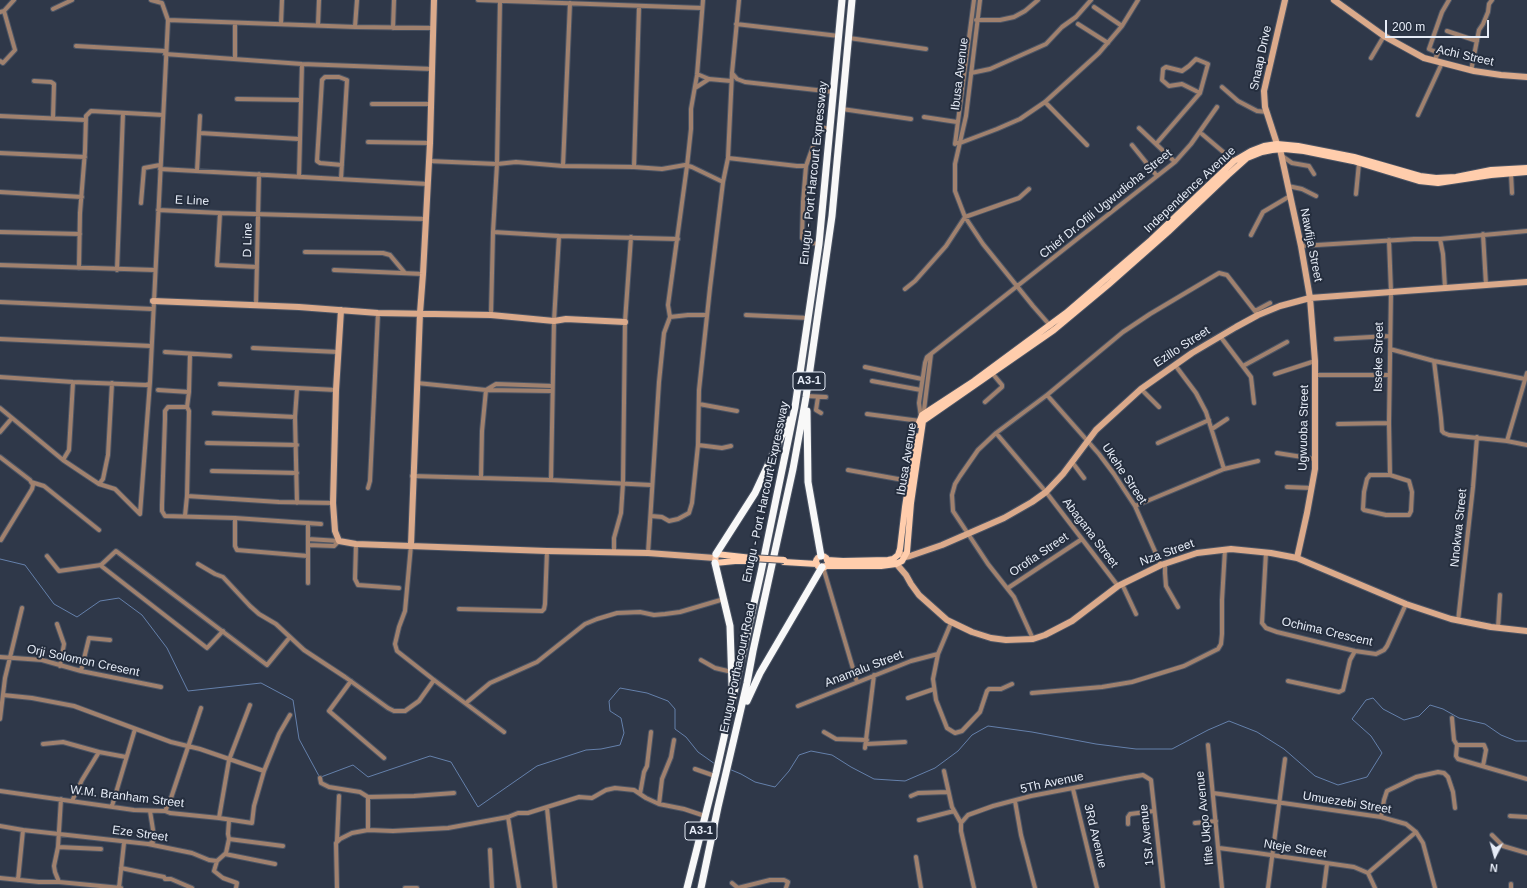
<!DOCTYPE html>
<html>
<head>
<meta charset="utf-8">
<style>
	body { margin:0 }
	#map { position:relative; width:1527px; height:888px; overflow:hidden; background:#2f3849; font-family:Arial,sans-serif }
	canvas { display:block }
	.north { position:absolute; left:1475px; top:836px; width:40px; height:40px; -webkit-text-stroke:3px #252e3e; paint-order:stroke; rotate:186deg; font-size:11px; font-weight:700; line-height:16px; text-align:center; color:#e6ecf7 }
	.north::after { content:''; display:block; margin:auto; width:14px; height:18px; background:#e6ecf7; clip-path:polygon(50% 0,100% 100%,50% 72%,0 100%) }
	.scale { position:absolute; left:1385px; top:20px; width:104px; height:18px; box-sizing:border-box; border:2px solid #e6ecf7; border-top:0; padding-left:5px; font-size:12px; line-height:14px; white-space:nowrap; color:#e6ecf7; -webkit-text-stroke:3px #252e3e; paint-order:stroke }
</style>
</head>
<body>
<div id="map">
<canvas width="1527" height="888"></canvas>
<div class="north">N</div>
<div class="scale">200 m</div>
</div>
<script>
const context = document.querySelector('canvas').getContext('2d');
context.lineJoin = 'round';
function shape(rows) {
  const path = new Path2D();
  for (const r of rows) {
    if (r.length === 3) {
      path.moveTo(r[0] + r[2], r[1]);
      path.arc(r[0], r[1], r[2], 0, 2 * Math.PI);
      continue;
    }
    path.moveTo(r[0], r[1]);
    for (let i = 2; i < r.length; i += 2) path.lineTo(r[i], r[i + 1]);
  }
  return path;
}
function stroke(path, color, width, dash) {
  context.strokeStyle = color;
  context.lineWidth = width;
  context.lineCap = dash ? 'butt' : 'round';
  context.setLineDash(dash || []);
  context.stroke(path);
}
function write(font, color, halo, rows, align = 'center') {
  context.font = font + ' Arial,sans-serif';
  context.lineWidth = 4;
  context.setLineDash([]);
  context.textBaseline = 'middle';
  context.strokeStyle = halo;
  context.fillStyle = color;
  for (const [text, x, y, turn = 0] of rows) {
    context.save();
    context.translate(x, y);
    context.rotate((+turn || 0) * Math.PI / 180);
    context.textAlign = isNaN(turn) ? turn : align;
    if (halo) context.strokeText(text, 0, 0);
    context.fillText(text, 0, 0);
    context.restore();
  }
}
const stream = shape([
	[0,559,25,565,54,604,77,617,100,601,119,598,142,615,167,648,188,691,261,683,293,700,299,739,319,776],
	[729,769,741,774,755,782,775,787,789,771,799,755,811,751,832,755,851,767,874,779,905,781,935,768,958,751,972,735,988,726,1032,732,1096,744,1136,749,1172,749,1208,730,1229,721,1257,732,1284,749,1315,776,1338,785,1367,777,1382,753,1371,736,1352,719,1366,700,1373,698,1383,709,1404,720,1419,716,1430,705,1443,709,1459,718,1485,724,1501,735,1516,741,1527,741],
	[321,777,353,765,368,777,430,756,451,762,478,807,537,766,586,750,601,749,620,745,624,733,621,718,610,711,609,701,620,688,647,693,668,701,675,709,675,729,686,737,698,752,715,764]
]);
const street = shape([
	[478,0,702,8],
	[980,0,966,116,955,164,955,191,965,217,983,244,1033,306,1054,330],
	[1094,7,1122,26],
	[53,9,72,0],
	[0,12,4,11,14,0],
	[168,20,355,27,433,28],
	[976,20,1000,20,1014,17,1025,11,1038,0],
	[281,24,282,0],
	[736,24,839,36],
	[1078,24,1108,43],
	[318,25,319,0],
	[355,27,357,0],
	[393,28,394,0],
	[1447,31,1477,41],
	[849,38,926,49],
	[76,46,165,51],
	[165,54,302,64,432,69],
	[1436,57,1438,53,1429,49,1442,12,1449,0],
	[1371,58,1384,36],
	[235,59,235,23],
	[0,61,3,63,15,50,4,11],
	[1471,71,1479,30,1483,24,1488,12,1489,4,1492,0],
	[732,73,737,79,745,82,834,92],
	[971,73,990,69,1046,44,1062,27,1076,17,1091,0],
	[697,74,709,79,731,81],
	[34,81,51,82,54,84,53,118],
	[1222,87,1238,101,1257,111,1267,112],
	[695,88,709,79],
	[237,99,301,100],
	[1045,102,1087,145],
	[372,104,431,104],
	[842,109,911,119],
	[1418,115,1442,63],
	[0,116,86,120],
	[924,117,957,122],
	[1139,128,1175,162],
	[200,133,299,139],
	[1202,134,1234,161],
	[368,142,430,143],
	[955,143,960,143,997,129,1020,119,1045,102,1099,53,1122,26,1138,0],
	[955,144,974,0],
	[1156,144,1200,93,1208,64,1196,59,1189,66,1182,71,1166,67,1163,69,1162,80,1169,86,1182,84,1200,93],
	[1132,145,1157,176],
	[0,153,85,157],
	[1282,156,1292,163,1309,166,1314,174],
	[728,158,797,166,806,166,820,127,830,129],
	[429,161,497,164,516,162,563,166,634,167,662,169,685,165,692,167,723,182],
	[563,166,570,3],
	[806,166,803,202,802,238,805,242,819,244],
	[634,167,639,7],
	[160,169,428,184],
	[197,171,200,116],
	[1511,173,1512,193],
	[299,177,302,64],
	[341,179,347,80,339,77,325,77,322,80,317,161,320,163,342,165],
	[1288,186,1302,189,1316,196],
	[0,192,82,197],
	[1356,194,1359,163],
	[141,203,144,168,160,165],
	[158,210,220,213,217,265,257,267],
	[220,213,426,219],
	[0,232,80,234],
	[493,232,497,164,500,1],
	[1483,234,1486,285],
	[1251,235,1263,212,1290,196],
	[1440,239,1527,231],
	[1389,240,1391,292,1389,423,1390,475],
	[1301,246,1414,239,1440,239,1443,254,1445,288],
	[305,252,383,253,390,255,405,273],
	[0,265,155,270],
	[79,268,80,213,85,151,86,116,91,111,163,115],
	[117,270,123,113],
	[334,270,423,274],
	[905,289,915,281,946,246,965,217,1019,198,1029,189],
	[0,302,152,309],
	[256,305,259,174],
	[1255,311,1270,303],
	[491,315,493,232,559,236,678,239],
	[746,315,809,318],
	[670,317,688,315,707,315],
	[1220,336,1251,377,1254,403],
	[0,339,151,346],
	[1336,339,1389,336],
	[253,348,338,352],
	[1390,349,1434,361,1525,379],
	[165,352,230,356],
	[1434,361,1441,418,1442,431,1444,433,1449,435,1507,441,1527,445],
	[1175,365,1196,393,1206,412,1224,469],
	[1243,366,1287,342],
	[865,367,922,379],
	[1275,374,1315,361],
	[1316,375,1389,375],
	[0,377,73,382,146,385,149,384],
	[872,381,921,390],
	[417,383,486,390,552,391],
	[220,384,336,390],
	[297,389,295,417,297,503],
	[1141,389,1159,407],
	[158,390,189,392],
	[807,396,826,397],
	[818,397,816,410,821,413],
	[985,402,1002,387,1002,385,992,373],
	[699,404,737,411],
	[187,407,189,392,190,354],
	[0,408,63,460,99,484,115,489,140,514,150,382,168,20,162,3,151,0],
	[214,413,295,417],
	[867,414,920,421],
	[925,415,924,410,931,354],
	[921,417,919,403,925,363,927,357,1175,162,1191,144,1217,107],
	[1338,424,1389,423],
	[1212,429,1227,419],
	[0,432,12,418],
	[996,433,1046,492,1118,586],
	[1507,441,1527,373],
	[207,443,297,445],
	[1158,443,1209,420],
	[698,445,722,448,731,446],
	[1277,453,1315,459],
	[0,457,30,480,33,485,32,489,1,540],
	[63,460,69,450,73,382],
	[1072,462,1084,478],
	[848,470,909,481],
	[212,471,297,473],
	[1370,475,1390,475,1409,481,1412,492,1411,511,1409,515,1386,515,1364,510,1363,509,1364,492,1367,479,1370,475],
	[412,476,551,480,651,485],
	[481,478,482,431,486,390,496,384,552,386],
	[551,480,554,321,559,236],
	[31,482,44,486,99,530],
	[99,484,103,479,108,455,112,383],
	[1287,487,1312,488],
	[368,488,370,481,378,313],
	[187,496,279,502,333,503],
	[1135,506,1224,469,1258,461],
	[185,516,187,496,189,411,187,407,168,407,165,411,165,419,162,505,162,511,165,516,235,518,321,524],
	[651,516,662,517,669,521,678,519,689,513,692,503,698,445,699,390,710,288,723,182,728,158,732,73,739,0],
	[235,518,235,546,237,550,308,556],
	[308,539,339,541],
	[356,544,355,579,358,585,399,588],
	[308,545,334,546,339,541],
	[411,545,405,611,399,627,395,644,397,651,434,680,504,732],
	[614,552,614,538,621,513,623,483,625,322,631,237],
	[1266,552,1262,623,1266,628,1277,632,1355,651,1376,654,1384,650,1387,646,1406,604],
	[648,553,659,382,664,333,670,317,668,305,687,166,691,129,691,109,697,75,703,0],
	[47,556,59,571,101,565,116,551,267,665,290,637],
	[198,564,215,574,223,577,250,606,259,614,276,624,304,650,345,677,388,708,394,711,405,711,419,701,434,680],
	[1165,564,1165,573,1166,586,1178,607],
	[100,565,207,648,223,631],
	[1161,565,1135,506,1114,474,1099,454,1047,395,1123,332,1150,314,1219,273,1227,275,1258,315],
	[823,567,857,682],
	[308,583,308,523],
	[1122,584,1136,614],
	[1008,588,1082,539],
	[459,609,542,611,544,609,545,604,547,551],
	[1458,621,1473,487,1477,437],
	[951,623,938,654,933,679,936,700,947,728,955,733,962,731,980,712,987,691,989,689,1001,689,1012,684],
	[57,624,64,644,60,666],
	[1498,628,1500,595],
	[1033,639,1014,597,988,564,953,511,952,495,955,484,960,476,978,450,996,433,1047,395],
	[0,657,42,660,81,671,161,687],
	[701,660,715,668,732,672],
	[81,671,89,638,110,640],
	[351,681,329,711,384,758],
	[1288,681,1339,692,1343,690,1350,660,1355,651],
	[1032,693,1102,687,1132,682,1184,666,1218,649,1221,644,1222,634,1222,600,1225,549],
	[3,695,32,698,74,706,171,742,200,749,264,771],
	[908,698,934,689],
	[466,703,490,683,537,662,585,624,597,619,617,613,640,612,654,615,665,614,680,612,724,599],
	[798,706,911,661,938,654],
	[1452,718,1454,740,1457,745,1456,756,1458,759,1527,779],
	[0,719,5,678,22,608],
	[824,732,836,739,867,740],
	[43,744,63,742,99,752,82,780,72,801],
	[866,744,905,742],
	[1208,745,1222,888],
	[1457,745,1484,745,1486,750,1483,766],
	[865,748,874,675],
	[99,752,126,757],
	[695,769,715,776],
	[944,771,952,807,961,823],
	[320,778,321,783,329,787,360,792,368,797,414,796,454,793],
	[1073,789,1097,888],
	[0,791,134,810,165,811,170,813,219,818,252,823,254,806,264,771,279,734,290,715],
	[1213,793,1381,817,1406,824,1416,832,1423,843,1435,888],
	[640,794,644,772,647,766,651,732],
	[911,796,918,793,948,792],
	[1015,801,1021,835,1035,888],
	[659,804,662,779,671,757,674,740],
	[112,806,135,729],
	[547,808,555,888],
	[165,811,170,801,201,708],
	[1510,816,1527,817],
	[508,817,519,888],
	[1381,817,1384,800,1387,791,1416,777,1438,772,1444,773,1448,777,1453,792,1455,808],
	[219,818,229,760,250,705],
	[229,820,228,834,229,839,226,853,217,861,214,871,223,878,237,883,236,888],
	[919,820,954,811],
	[1195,823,1216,821],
	[1128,824,1128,817,1130,814,1154,811],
	[0,826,23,830],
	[368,830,368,797],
	[1492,835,1503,846,1527,853],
	[229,839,283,846],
	[337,841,339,796],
	[149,844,153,842,154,836,150,811],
	[58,847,101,849],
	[1219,848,1257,853,1354,867,1368,873,1375,888],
	[490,850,492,888],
	[225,854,275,864],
	[916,857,921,888],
	[121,868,164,877,165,879,171,879,192,888],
	[1368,873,1416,832],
	[0,878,39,882,59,882,121,888],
	[18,880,23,830,148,844,192,853,209,860,217,861],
	[59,882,55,872,54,866,58,847,61,799],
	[732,883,738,888,770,880,784,880,788,882,786,888],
	[119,888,124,843],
	[337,888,336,843,340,839,352,833,368,830,393,831,448,828,508,817,518,813,528,813,579,797,592,798,606,790,615,788,634,790,646,798,659,804,684,809,705,816],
	[405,888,417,888],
	[974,888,961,831,961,823,968,815,993,806,1031,796,1125,778,1143,775,1151,780,1163,888],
	[1268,888,1285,759],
	[1324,888,1327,864],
	[1511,888,1511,884]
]);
const secondary = shape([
	[1334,0,1384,36,1424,58,1474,71,1501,75,1527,77],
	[1277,144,1265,107,1264,91,1285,0],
	[1280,149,1301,246,1310,298,1315,361,1315,469,1307,513,1297,558],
	[153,301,299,307,378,313,491,315,554,321,566,319,625,322],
	[341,310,336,390,333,503,335,531,339,541,356,544,547,551,648,553,715,558],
	[411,545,420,313,423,274,430,143,434,0],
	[901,554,905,557,910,556,942,545,1004,518,1032,502,1046,492,1063,474,1096,430,1141,389,1192,353,1236,327,1258,315,1280,306,1310,298,1527,282],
	[894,561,906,575,911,584,919,595,947,620,972,632,991,638,1006,640,1033,639,1045,635,1072,621,1118,586,1161,565,1197,553,1231,549,1271,553,1297,558,1406,604,1451,619,1491,627,1527,631]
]);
const primary = shape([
	[918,425,922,415,974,381,1066,313,1151,240,1234,161,1251,151,1264,146,1277,144,1298,146,1354,157,1420,176,1436,178,1456,177,1491,170,1527,168],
	[822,562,6],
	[752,558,716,554,715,563,735,561,753,561],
	[827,560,843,561,888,560,893,559,898,555,900,549,905,507,916,436],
	[784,562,817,564],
	[825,566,881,566,896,564,902,561,907,552,911,503,923,421,1054,330,1108,285,1168,232,1228,175,1247,158,1262,152,1272,150,1284,149,1304,151,1353,161,1419,181,1438,183,1491,175,1527,172]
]);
const highway = shape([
	[807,411,808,482,821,556],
	[716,554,755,493,789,420],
	[715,563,730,626,732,685],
	[747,701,760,673,822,567],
	[687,888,716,773,761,572,795,407,819,244,842,0],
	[701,888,718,807,747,683,753,651,793,469,806,397,832,216,852,0]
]);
const primaryBridge = shape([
	[752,558,784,560]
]);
const shields = [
	[809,381,32],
	[701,831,32]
];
const shieldNames = [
	["A3-1",809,381],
	["A3-1",701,831]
];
const streetNames = [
	["Achi Street",1465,56,13],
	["Snaap Drive",1261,58,-78],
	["Ibusa Avenue",960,74,-83],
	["Enugu - Port Harcourt Expressway",814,173,-84],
	["Independence Avenue",1190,190,-43],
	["E Line",192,201,3],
	["Chief Dr.Ofili Ugwudioha Street",1106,204,-39],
	["D Line",248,240,-89],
	["Nawfija Street",1311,245,79],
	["Ezillo Street",1182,347,-33],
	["Isseke Street",1379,357,-89],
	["Ugwuoba Street",1304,428,-89],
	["Ibusa Avenue",907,459,-81],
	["Ukehe Street",1124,474,56],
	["Enugu - Port Harcourt Expressway",766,492,-78],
	["Nnokwa Street",1459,528,-84],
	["Abagana Street",1090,533,53],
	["Nza Street",1167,553,-20],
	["Orofia Street",1039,555,-34],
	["Ochima Crescent",1327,632,13],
	["Orji Solomon Cresent",83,661,12],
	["Enugu Porthacourt Road",738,668,-78],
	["Anamalu Street",864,669,-21],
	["5Th Avenue",1052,783,-12],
	["W.M. Branham Street",127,797,7],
	["Umuezebi Street",1347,803,9],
	["Ifite Ukpo Avenue",1205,818,-96],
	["Eze Street",140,834,8],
	["1St Avenue",1147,835,-96],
	["3Rd Avenue",1095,836,77],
	["Nteje Street",1295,849,9]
];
stroke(stream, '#6580ab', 1);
stroke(street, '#4c5565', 6);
stroke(secondary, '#4c5565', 8);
stroke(primary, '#4c5565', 8);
stroke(highway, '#4c5565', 9);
stroke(street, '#a0816e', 4);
stroke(secondary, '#dbaa8b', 6);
stroke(primary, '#ffcdac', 6);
stroke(highway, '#f8f8f8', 7);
stroke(primaryBridge, '#4c5565', 8, []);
stroke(primaryBridge, '#ffcdac', 6);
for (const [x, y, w] of shields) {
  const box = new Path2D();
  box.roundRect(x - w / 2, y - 9, w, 18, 3);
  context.fillStyle = '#252e3e';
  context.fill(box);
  stroke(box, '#e6ecf7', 1);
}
write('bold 11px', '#e6ecf7', null, shieldNames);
write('12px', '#e6ecf7', '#252e3e', streetNames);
</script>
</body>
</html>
